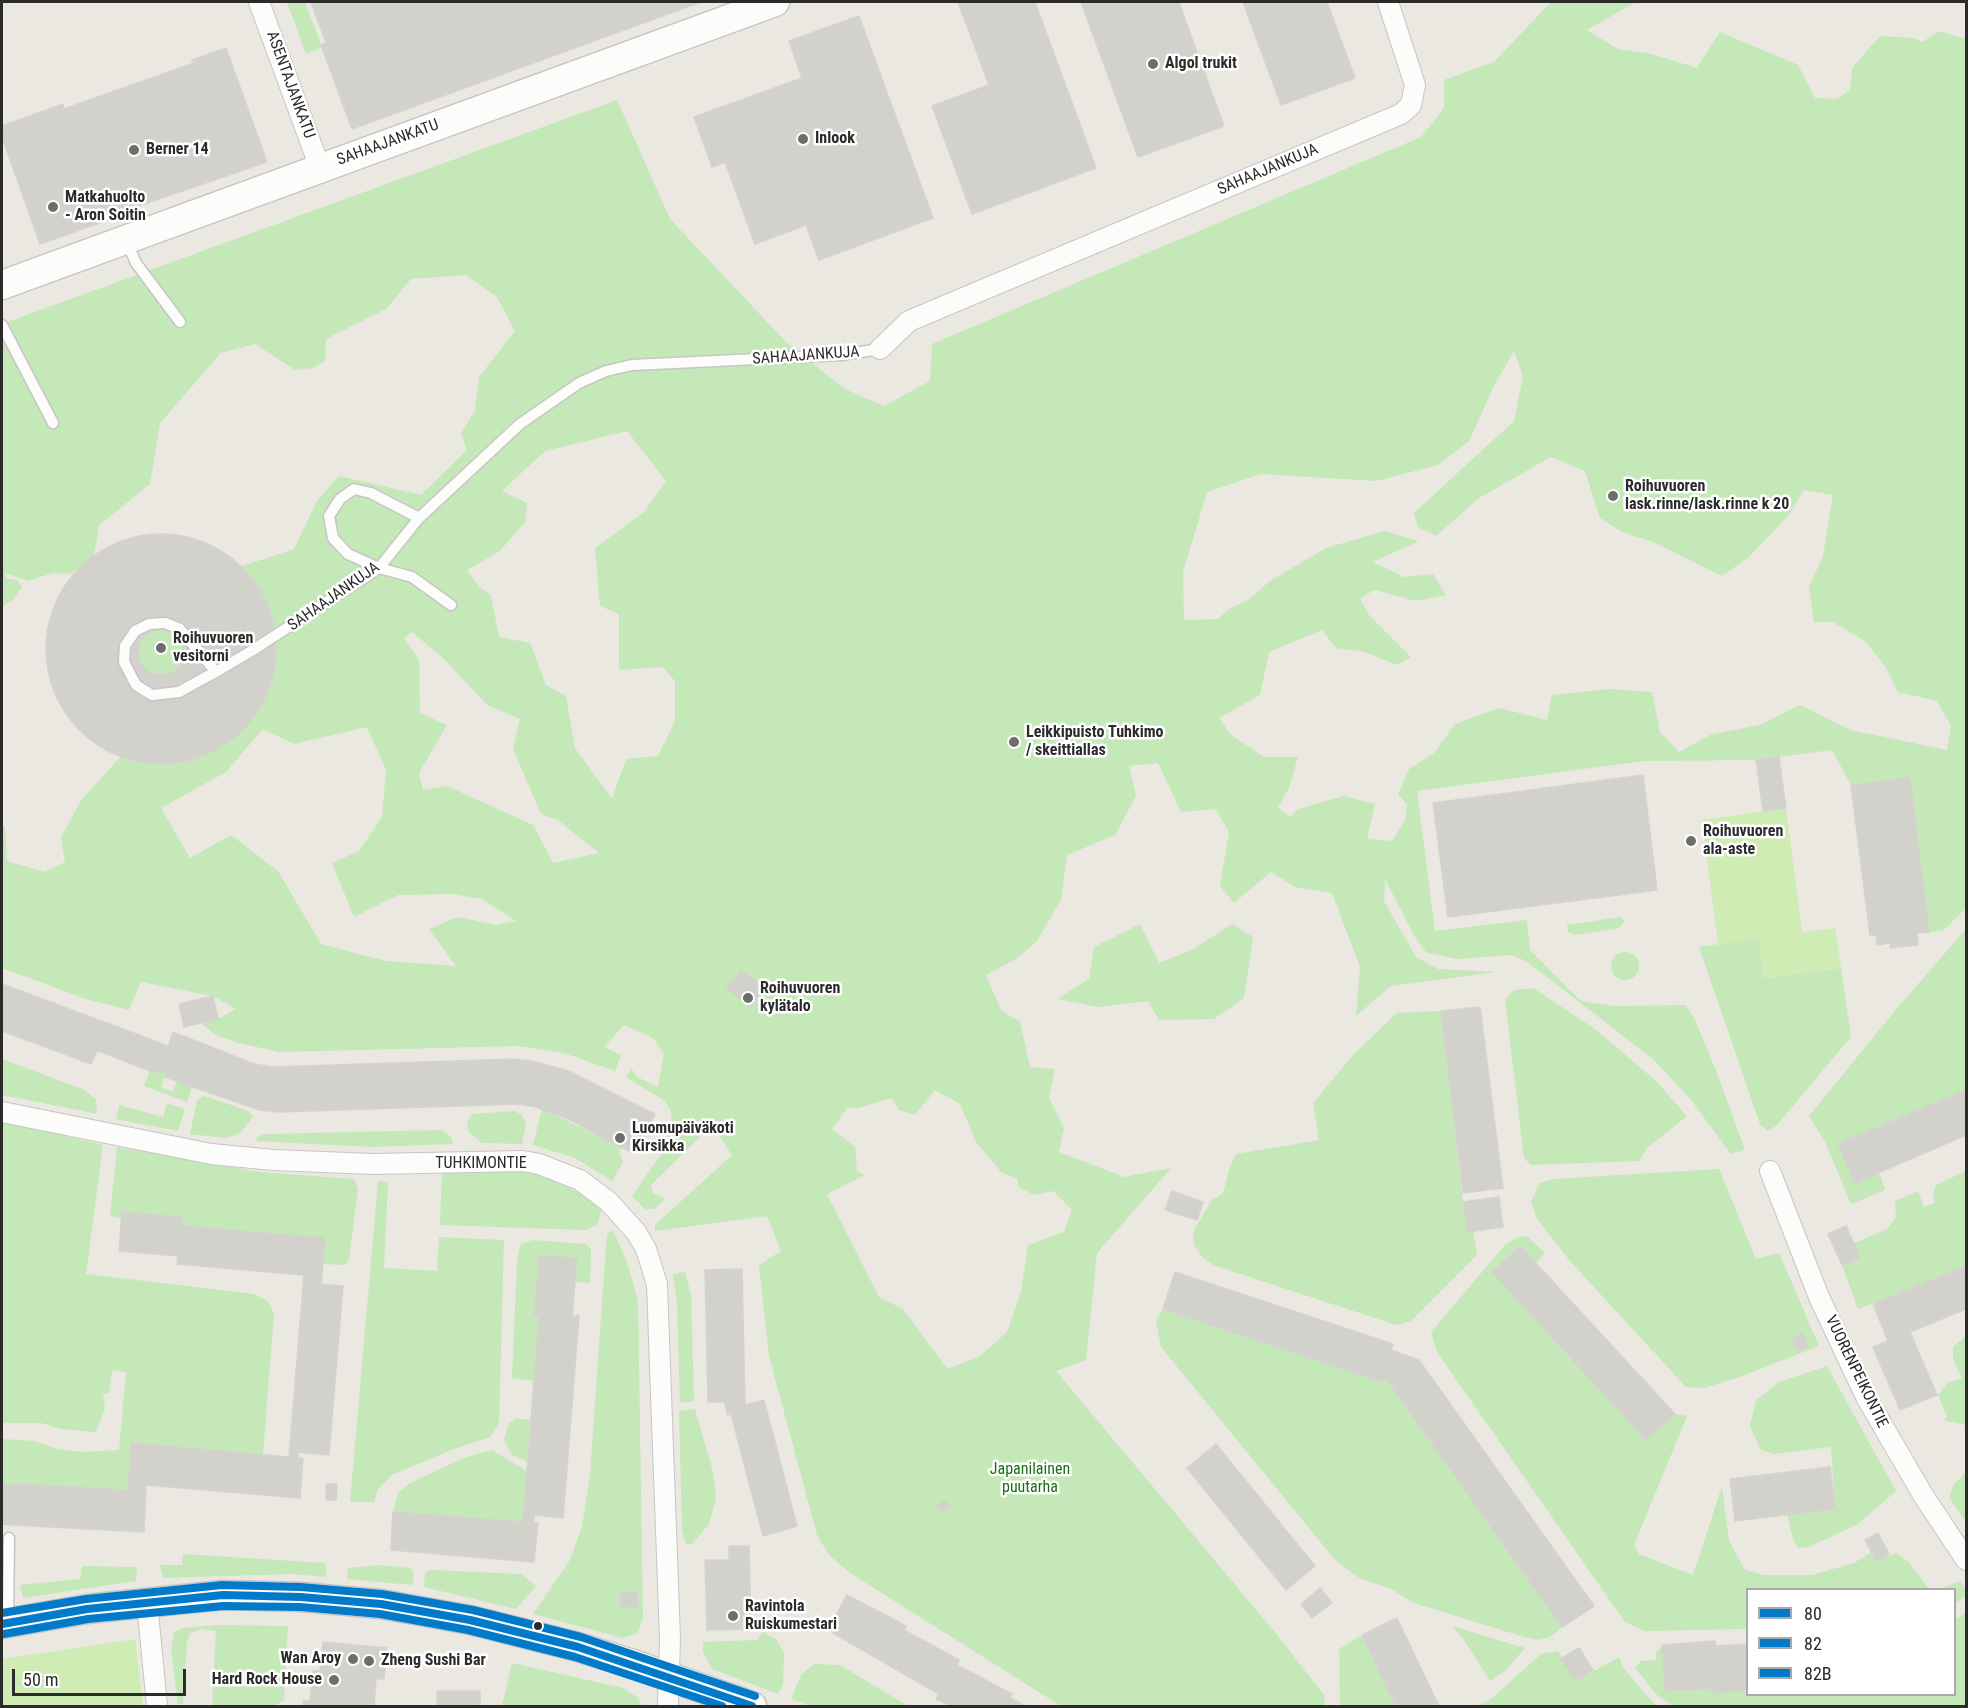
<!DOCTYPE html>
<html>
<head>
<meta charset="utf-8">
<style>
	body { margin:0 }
	#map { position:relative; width:1968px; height:1708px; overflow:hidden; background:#eae8e1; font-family:"Roboto Condensed",sans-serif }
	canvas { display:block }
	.frame { position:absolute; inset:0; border:3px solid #2b2b2b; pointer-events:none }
	.legend { position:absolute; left:1746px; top:1588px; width:210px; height:108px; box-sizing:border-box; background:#fff; border:2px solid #aaa; margin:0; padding:8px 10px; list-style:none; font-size:18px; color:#2b2b2b }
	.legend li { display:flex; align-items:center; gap:12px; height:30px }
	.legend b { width:30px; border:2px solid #aaa }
	.scale { position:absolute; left:12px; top:1669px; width:174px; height:27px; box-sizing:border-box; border:3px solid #2b2b2b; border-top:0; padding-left:8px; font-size:18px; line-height:21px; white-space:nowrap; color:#2b2b2b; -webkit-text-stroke:4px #fff; paint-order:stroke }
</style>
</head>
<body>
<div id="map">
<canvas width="1968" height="1708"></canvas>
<div class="frame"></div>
<ul class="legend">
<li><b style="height:8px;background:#007ac9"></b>80</li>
<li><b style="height:8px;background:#007ac9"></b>82</li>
<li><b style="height:8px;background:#007ac9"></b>82B</li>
</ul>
<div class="scale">50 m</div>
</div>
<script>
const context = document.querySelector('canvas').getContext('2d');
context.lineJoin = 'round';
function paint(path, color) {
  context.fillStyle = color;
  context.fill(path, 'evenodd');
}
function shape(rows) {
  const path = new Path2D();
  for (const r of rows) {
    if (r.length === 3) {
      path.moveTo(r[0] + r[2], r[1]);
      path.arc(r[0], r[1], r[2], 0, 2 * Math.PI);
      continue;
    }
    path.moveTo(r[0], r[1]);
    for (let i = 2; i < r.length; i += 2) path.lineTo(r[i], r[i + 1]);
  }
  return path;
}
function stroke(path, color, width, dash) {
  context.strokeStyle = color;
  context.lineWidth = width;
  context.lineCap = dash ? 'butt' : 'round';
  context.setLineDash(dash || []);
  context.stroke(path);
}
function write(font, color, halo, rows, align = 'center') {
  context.font = font + ' "Roboto Condensed",sans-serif';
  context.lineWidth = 5;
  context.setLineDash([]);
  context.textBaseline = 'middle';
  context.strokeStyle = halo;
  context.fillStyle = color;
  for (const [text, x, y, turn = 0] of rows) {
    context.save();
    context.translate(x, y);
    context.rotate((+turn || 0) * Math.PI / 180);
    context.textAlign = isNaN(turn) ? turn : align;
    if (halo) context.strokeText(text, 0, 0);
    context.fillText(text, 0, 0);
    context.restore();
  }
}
const green = shape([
	[287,2,305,2,322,47,306,54],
	[1551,2,1636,2,1587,30,1618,49,1652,54,1697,68,1720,32,1798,65,1815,98,1837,99,1850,90,1852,68,1880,36,1914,38,1922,42,1939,31,1966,39,1966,908,1944,930,1929,932,1910,778,1851,785,1832,750,1756,760,1644,761,1417,791,1435,931,1527,920,1530,950,1581,1001,1615,1006,1686,1005,1696,1022,1715,1068,1745,1150,1731,1154,1691,1100,1653,1059,1526,961,1511,955,1457,959,1426,952,1415,937,1385,879,1384,901,1416,957,1438,969,1497,972,1391,986,1356,1016,1360,967,1332,893,1295,887,1271,872,1234,903,1220,886,1229,832,1216,809,1181,812,1158,763,1129,766,1136,796,1115,835,1067,855,1061,900,1036,942,1016,959,986,975,1001,1010,1020,1022,1030,1067,1055,1069,1049,1098,1064,1128,1059,1152,1124,1177,1171,1168,1097,1253,1086,1360,1056,1371,1278,1636,1324,1695,1325,1706,1061,1706,850,1573,829,1555,817,1535,769,1356,759,1265,781,1251,767,1216,655,1231,655,1225,732,1155,712,1125,651,1185,653,1193,665,1199,654,1209,645,1209,632,1196,664,1150,672,1127,671,1111,665,1101,626,1077,631,1068,637,1077,658,1087,664,1054,653,1038,624,1025,604,1047,621,1055,615,1071,564,1053,518,1046,280,1052,238,1043,215,1035,201,1023,218,1019,236,1009,213,996,141,982,129,1010,89,1000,2,968,2,826,5,826,7,861,45,872,65,862,61,837,82,799,145,730,122,690,98,624,131,596,174,580,239,567,294,549,317,501,339,476,421,495,467,450,461,434,475,410,479,377,515,331,497,297,466,275,411,279,386,309,326,339,325,361,313,368,295,370,255,344,221,353,160,423,150,484,99,525,93,562,69,574,53,573,28,581,5,573,6,578,17,580,22,587,12,601,2,606,2,324,617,100,670,219,787,343,845,389,884,406,930,381,932,344,1421,137,1444,108,1444,80,1494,62],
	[1514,351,1523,376,1514,421,1414,513,1418,527,1436,536,1479,498,1551,457,1585,471,1600,518,1622,532,1653,542,1722,576,1749,557,1789,515,1804,490,1833,495,1823,556,1809,587,1814,622,1833,622,1865,641,1885,666,1898,692,1937,701,1951,726,1947,750,1850,730,1800,705,1760,725,1712,734,1679,752,1660,732,1652,692,1610,689,1552,695,1547,720,1499,708,1455,724,1434,753,1409,769,1398,795,1407,804,1405,821,1392,841,1367,839,1375,804,1344,796,1298,809,1290,817,1278,807,1289,788,1298,757,1264,757,1231,735,1219,718,1260,695,1269,652,1322,630,1336,648,1365,652,1397,665,1411,657,1369,615,1360,599,1374,590,1416,601,1446,595,1433,574,1404,577,1373,562,1419,541,1385,531,1326,548,1270,581,1248,600,1229,609,1218,619,1184,620,1183,572,1207,492,1261,474,1376,481,1438,465,1469,441,1494,386],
	[627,431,666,481,643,513,595,548,600,606,619,614,619,670,662,667,675,681,675,721,658,756,626,759,612,799,575,748,566,696,546,685,530,643,499,637,491,595,479,587,467,570,500,551,525,522,527,503,502,491,545,451],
	[412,632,445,660,487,705,520,719,513,749,541,814,558,820,599,853,553,863,533,825,447,786,423,790,419,773,447,725,420,713,419,660,404,638],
	[367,727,386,770,382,817,359,851,332,863,354,917,398,895,453,894,482,899,516,921,496,925,458,917,429,929,456,966,386,961,321,944,278,871,231,835,190,858,161,808,226,772,263,729,294,744],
	[935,1090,960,1104,976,1142,1002,1173,1017,1178,1019,1187,1034,1195,1053,1191,1072,1210,1064,1232,1028,1245,1021,1292,1007,1332,979,1357,947,1369,903,1309,879,1297,827,1194,865,1175,857,1171,855,1147,832,1129,847,1108,858,1108,892,1098,899,1110,915,1115],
	[1621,917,1625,921,1619,928,1576,935,1568,932,1567,925],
	[1140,924,1159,963,1192,950,1232,924,1253,937,1244,998,1214,1019,1159,1020,1148,1001,1098,1007,1057,999,1089,979,1094,947],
	[1966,929,1966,1090,1839,1144,1879,1172,1885,1190,1851,1204,1825,1142,1809,1116,1898,1007],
	[1759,938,1764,978,1841,968,1851,1037,1776,1126,1768,1131,1760,1124,1699,947],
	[1625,966,14],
	[1533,988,1595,1029,1656,1081,1687,1116,1646,1149,1639,1161,1531,1165,1524,1158,1505,999,1514,990],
	[1441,1011,1463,1202,1473,1231,1477,1255,1411,1321,1396,1325,1213,1265,1203,1258,1194,1245,1193,1232,1211,1201,1223,1193,1230,1167,1236,1154,1319,1140,1313,1103,1353,1055,1397,1013],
	[2,1059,85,1090,96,1100,97,1114,2,1095],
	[157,1069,166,1072,161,1087,173,1092,177,1081,192,1087,187,1102,144,1086,150,1070,156,1073],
	[204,1096,249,1111,253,1117,241,1132,233,1136,224,1138,190,1134,197,1100],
	[167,1103,185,1109,178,1131,116,1119,119,1105,163,1117],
	[542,1109,622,1147,619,1153,623,1162,612,1181,575,1158,533,1145],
	[514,1111,521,1114,526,1124,522,1144,482,1143,468,1131,467,1121,472,1114],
	[2,1121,103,1145,86,1274,254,1294,268,1301,274,1314,263,1454,132,1443,128,1490,2,1484,2,1439,34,1441,57,1449,83,1452,119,1450,126,1372,112,1370,109,1393,103,1393,105,1409,96,1432,61,1429,41,1423,2,1423],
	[442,1130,451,1137,453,1144,371,1147,256,1141,257,1137,265,1134],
	[117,1147,260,1172,354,1179,358,1189,349,1260,344,1265,323,1264,325,1239,181,1226,182,1217,123,1212,122,1218,110,1216],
	[1719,1169,1756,1259,1779,1253,1819,1346,1740,1377,1704,1388,1686,1387,1569,1260,1536,1217,1531,1201,1540,1183,1554,1179],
	[531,1171,589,1197,602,1208,597,1225,585,1230,440,1225,442,1172],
	[1966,1171,1966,1266,1858,1309,1842,1265,1860,1257,1854,1243,1887,1229,1896,1217,1895,1201,1918,1191,1924,1207,1935,1203,1933,1193,1936,1185],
	[378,1181,388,1182,384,1268,437,1271,439,1237,504,1240,499,1423,490,1437,451,1450,392,1475,378,1489,374,1502,350,1502],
	[613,1230,628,1265,638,1301,643,1618,638,1633,623,1638,533,1614,570,1560,582,1527,590,1475,606,1244,608,1233],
	[1527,1236,1545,1253,1536,1263,1520,1246,1492,1272,1646,1440,1675,1414,1687,1416,1634,1545,1639,1554,1693,1575,1722,1486,1729,1541,1745,1570,1764,1575,1812,1575,1854,1563,1872,1552,1876,1560,1896,1553,1909,1562,1929,1589,1748,1590,1747,1629,1644,1631,1625,1622,1437,1352,1431,1332,1505,1245,1516,1238],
	[532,1240,586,1244,591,1249,591,1256,590,1283,575,1282,577,1258,539,1256,534,1315,539,1316,534,1381,512,1378,517,1262,520,1245],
	[685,1271,691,1295,694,1401,680,1403,677,1302,673,1275],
	[1163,1309,1380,1381,1381,1379,1388,1381,1562,1627,1552,1636,1539,1640,1524,1637,1414,1603,1389,1588,1361,1579,1336,1561,1161,1347,1156,1320],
	[1966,1336,1966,1425,1943,1420,1947,1417,1938,1395,1948,1382,1962,1379,1953,1359,1953,1347],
	[1827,1366,1896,1491,1858,1524,1809,1547,1798,1548,1793,1539,1787,1515,1835,1509,1831,1447,1774,1454,1761,1450,1750,1426,1756,1400,1779,1382],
	[695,1409,713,1472,716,1499,709,1524,691,1545,686,1544,682,1529,679,1411],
	[516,1418,530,1420,527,1462,512,1455,504,1440,508,1424],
	[492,1450,527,1471,523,1522,393,1512,398,1493,410,1483,466,1457],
	[1966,1472,1966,1522,1949,1498,1954,1484],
	[183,1554,325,1563,327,1577,292,1574,163,1578,160,1565,182,1565],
	[378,1565,411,1568,414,1574,412,1585,347,1579,348,1568],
	[82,1566,137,1567,136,1581,23,1598,20,1585,80,1579],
	[431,1570,521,1574,536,1586,516,1609,424,1587,425,1572],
	[1960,1581,1966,1589,1966,1596,1955,1603,1954,1590,1940,1589],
	[1966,1613,1966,1706,1672,1706,1656,1694,1635,1668,1641,1661,1656,1660,1656,1652,1662,1647,1713,1688,1714,1693,1747,1690,1748,1694,1954,1694,1955,1619],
	[216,1625,288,1626,284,1700,274,1706,212,1706,216,1631,201,1629,190,1633,187,1642,183,1704,178,1704,171,1649,174,1632,183,1628],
	[1452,1626,1525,1648,1505,1671,1490,1681,1464,1640],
	[762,1632,776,1639,784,1653,783,1684,778,1694,712,1669,703,1652,703,1642,758,1640],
	[1362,1635,1396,1706,1340,1706,1339,1649],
	[1558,1651,1576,1681,1619,1657,1624,1669,1656,1706,1477,1706,1491,1699,1541,1654],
	[512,1663,623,1688,638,1698,642,1706,502,1706],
	[814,1664,840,1665,908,1706,811,1706,791,1699,801,1675]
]);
const pitch = shape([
	[1786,808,1802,932,1835,928,1841,968,1764,978,1759,939,1718,944,1702,820],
	[135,1639,143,1706,2,1706,2,1659]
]);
const building = shape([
	[311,2,701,2,352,129,321,45,326,43,311,2],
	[958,2,1035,2,1096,168,972,214,932,106,989,85,958,2],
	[1081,2,1182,2,1179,3,1224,126,1138,157,1081,2],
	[1243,2,1327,2,1355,78,1281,105,1243,2],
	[859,16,933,218,819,260,806,225,755,244,725,162,712,167,694,117,802,78,789,41,859,16],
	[226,48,267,162,103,218,105,221,40,244,2,137,2,126,63,104,64,109,194,63,192,60,226,48],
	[161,649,115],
	[161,652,23],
	[1779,757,1786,808,1763,811,1756,760,1779,757],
	[1643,775,1657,890,1448,917,1433,803,1643,775],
	[1910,778,1929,932,1917,933,1918,945,1890,948,1890,943,1877,945,1876,935,1870,935,1851,785,1910,778],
	[741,970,765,988,751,1007,726,988,741,970],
	[2,984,115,1026,112,1033,108,1031,101,1052,97,1051,91,1064,2,1031,2,984],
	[213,996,218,1019,184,1027,179,1004,213,996],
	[1480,1007,1503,1188,1463,1193,1441,1011,1480,1007],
	[115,1026,168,1046,164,1059,170,1061,166,1072,157,1069,156,1073,101,1052,108,1031,112,1033,115,1026],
	[173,1032,254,1064,273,1067,513,1059,531,1061,569,1071,655,1114,642,1139,637,1136,629,1151,568,1119,536,1107,519,1104,279,1112,259,1110,165,1077,170,1061,164,1059,173,1032],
	[1966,1090,1966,1135,1855,1183,1838,1144,1966,1090],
	[1172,1191,1203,1202,1197,1220,1165,1210,1172,1191],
	[1499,1197,1503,1227,1467,1232,1463,1202,1499,1197],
	[122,1212,182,1217,181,1226,325,1238,321,1284,343,1286,329,1455,298,1452,298,1458,303,1458,300,1498,230,1492,234,1452,289,1457,304,1275,177,1264,178,1256,119,1251,122,1212],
	[1846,1226,1860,1257,1842,1265,1828,1234,1846,1226],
	[1520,1246,1675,1414,1646,1440,1492,1272,1520,1246],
	[539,1256,577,1258,572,1316,579,1316,563,1518,534,1515,534,1523,538,1523,534,1562,391,1550,393,1512,523,1522,539,1316,534,1316,539,1256],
	[1966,1266,1966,1309,1888,1341,1873,1304,1966,1266],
	[742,1269,745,1405,764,1400,797,1526,763,1536,731,1414,728,1415,724,1402,708,1402,705,1270,742,1269],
	[1175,1272,1393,1344,1391,1350,1419,1360,1594,1606,1562,1627,1388,1381,1381,1379,1380,1381,1163,1309,1175,1272],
	[1910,1332,1937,1395,1900,1410,1873,1347,1910,1332],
	[1803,1333,1808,1347,1797,1351,1792,1338,1803,1333],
	[131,1443,234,1452,230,1492,146,1485,144,1532,13,1525,16,1484,128,1490,131,1443],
	[1216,1444,1315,1566,1286,1590,1187,1468,1216,1444],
	[1830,1467,1835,1509,1735,1521,1730,1479,1830,1467],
	[2,1484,16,1484,13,1525,2,1524,2,1484],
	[326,1484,337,1484,336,1500,326,1500,326,1484],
	[944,1500,950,1507,944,1512,937,1506,944,1500],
	[1878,1533,1889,1554,1876,1561,1865,1540,1878,1533],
	[729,1546,749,1546,751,1629,707,1630,705,1560,729,1560,729,1546],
	[1320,1588,1332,1603,1312,1618,1301,1604,1320,1588],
	[637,1592,637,1607,621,1607,621,1593,637,1592],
	[847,1595,906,1626,904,1630,959,1660,957,1665,1012,1694,1010,1698,1025,1706,951,1706,936,1699,939,1694,828,1630,847,1595],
	[1397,1618,1405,1635,1439,1706,1396,1706,1362,1635,1397,1618],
	[1715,1641,1716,1646,1748,1644,1748,1690,1714,1693,1713,1688,1665,1691,1662,1645,1715,1641],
	[323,1642,387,1648,384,1679,376,1679,374,1706,303,1706,303,1701,310,1701,313,1671,320,1671,323,1642],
	[1579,1648,1593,1670,1576,1682,1561,1659,1579,1648],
	[437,1691,480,1691,480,1706,437,1706,437,1691]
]);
const lane = shape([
	[126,240,136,263,180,322],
	[2,325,53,423],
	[419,518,371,493,354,489,340,499,329,516,333,538,348,554,379,568,412,577,451,605],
	[216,672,180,629,165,623,149,624,135,631,125,646,124,662,136,685,152,695,179,692,208,676,216,672,253,650,379,568,419,518,520,424,579,383,606,371,632,365,841,355,880,349],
	[8,1621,9,1538]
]);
const street = shape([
	[259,2,320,168],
	[880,349,909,321,1401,114,1411,105,1415,85,1388,2],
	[2,1112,211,1154,273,1160,373,1164,523,1161,539,1164,580,1180,609,1202,636,1232,646,1249,657,1284,670,1639,668,1706],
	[1770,1171,1819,1297,1866,1397,1923,1495,1966,1560],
	[147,1602,157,1706]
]);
const secondary = shape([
	[2,285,775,2],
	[2,1624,87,1609,223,1595,301,1597,381,1604,470,1620,578,1647,633,1664,752,1706]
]);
const bus1 = shape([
	[2,1624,87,1609,223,1595,301,1597,381,1604,470,1620,578,1647,752,1706]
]);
const bus2 = shape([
	[4,1634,88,1619,223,1606,300,1607,380,1614,468,1630,575,1657,722,1706]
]);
const bus3 = shape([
	[2,1613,86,1599,222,1585,301,1587,382,1594,473,1610,581,1637,755,1696]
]);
const markers = [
	[1153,64,6,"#6e6d6b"],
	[803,139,6,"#6e6d6b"],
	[134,150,6,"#6e6d6b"],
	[53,207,6,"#6e6d6b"],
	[1613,496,6,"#6e6d6b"],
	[161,648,6,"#6e6d6b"],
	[1014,742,6,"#6e6d6b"],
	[1691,841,6,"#6e6d6b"],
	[748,998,6,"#6e6d6b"],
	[620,1138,6,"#6e6d6b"],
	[733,1616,6,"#6e6d6b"],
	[538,1626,5,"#2b2b2b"],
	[353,1659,6,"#6e6d6b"],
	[369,1661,6,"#6e6d6b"],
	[334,1680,6,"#6e6d6b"]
];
const poiNames = [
	["Algol trukit",1165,64],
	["Inlook",815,139],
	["Berner 14",146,150],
	["Matkahuolto",65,198],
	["- Aron Soitin",65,216],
	["Roihuvuoren",1625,487],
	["lask.rinne/lask.rinne k 20",1625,505],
	["Roihuvuoren",173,639],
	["vesitorni",173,657],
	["Leikkipuisto Tuhkimo",1026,733],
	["/ skeittiallas",1026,751],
	["Roihuvuoren",1703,832],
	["ala-aste",1703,850],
	["Roihuvuoren",760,989],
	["kylätalo",760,1007],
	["Luomupäiväkoti",632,1129],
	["Kirsikka",632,1147],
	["Ravintola",745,1607],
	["Ruiskumestari",745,1625],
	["Wan Aroy",341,1659,"right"],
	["Zheng Sushi Bar",381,1661],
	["Hard Rock House",322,1680,"right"]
];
const streetNames = [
	["ASENTAJANKATU",290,85,70],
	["SAHAAJANKATU",388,143,-20],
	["SAHAAJANKUJA",1268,170,-23],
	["SAHAAJANKUJA",806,356,-4],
	["SAHAAJANKUJA",334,597,-35],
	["TUHKIMONTIE",481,1164],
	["VUORENPEIKONTIE",1856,1372,64]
];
const parkNames = [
	["Japanilainen",1030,1470],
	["puutarha",1030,1488]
];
paint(green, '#c4e8b8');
paint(pitch, '#cfecb5');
paint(building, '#d2d1cc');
stroke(building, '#d5d3cd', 1.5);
stroke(lane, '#c7c6c6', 13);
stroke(street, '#c7c6c6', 22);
stroke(secondary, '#c7c6c6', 31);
stroke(lane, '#fcfcfa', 10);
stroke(street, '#fcfcfa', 20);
stroke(secondary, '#fcfcfa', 28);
stroke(bus1, '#007ac9', 8);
stroke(bus2, '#007ac9', 8);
stroke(bus3, '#007ac9', 8);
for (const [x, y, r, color] of markers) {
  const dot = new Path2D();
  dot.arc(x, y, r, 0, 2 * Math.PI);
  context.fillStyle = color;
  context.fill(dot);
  stroke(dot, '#fff', 2);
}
write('bold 16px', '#2b2b2b', '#fff', poiNames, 'left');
write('16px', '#2b2b2b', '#fff', streetNames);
write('16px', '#1a6e16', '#fff', parkNames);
</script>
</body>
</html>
